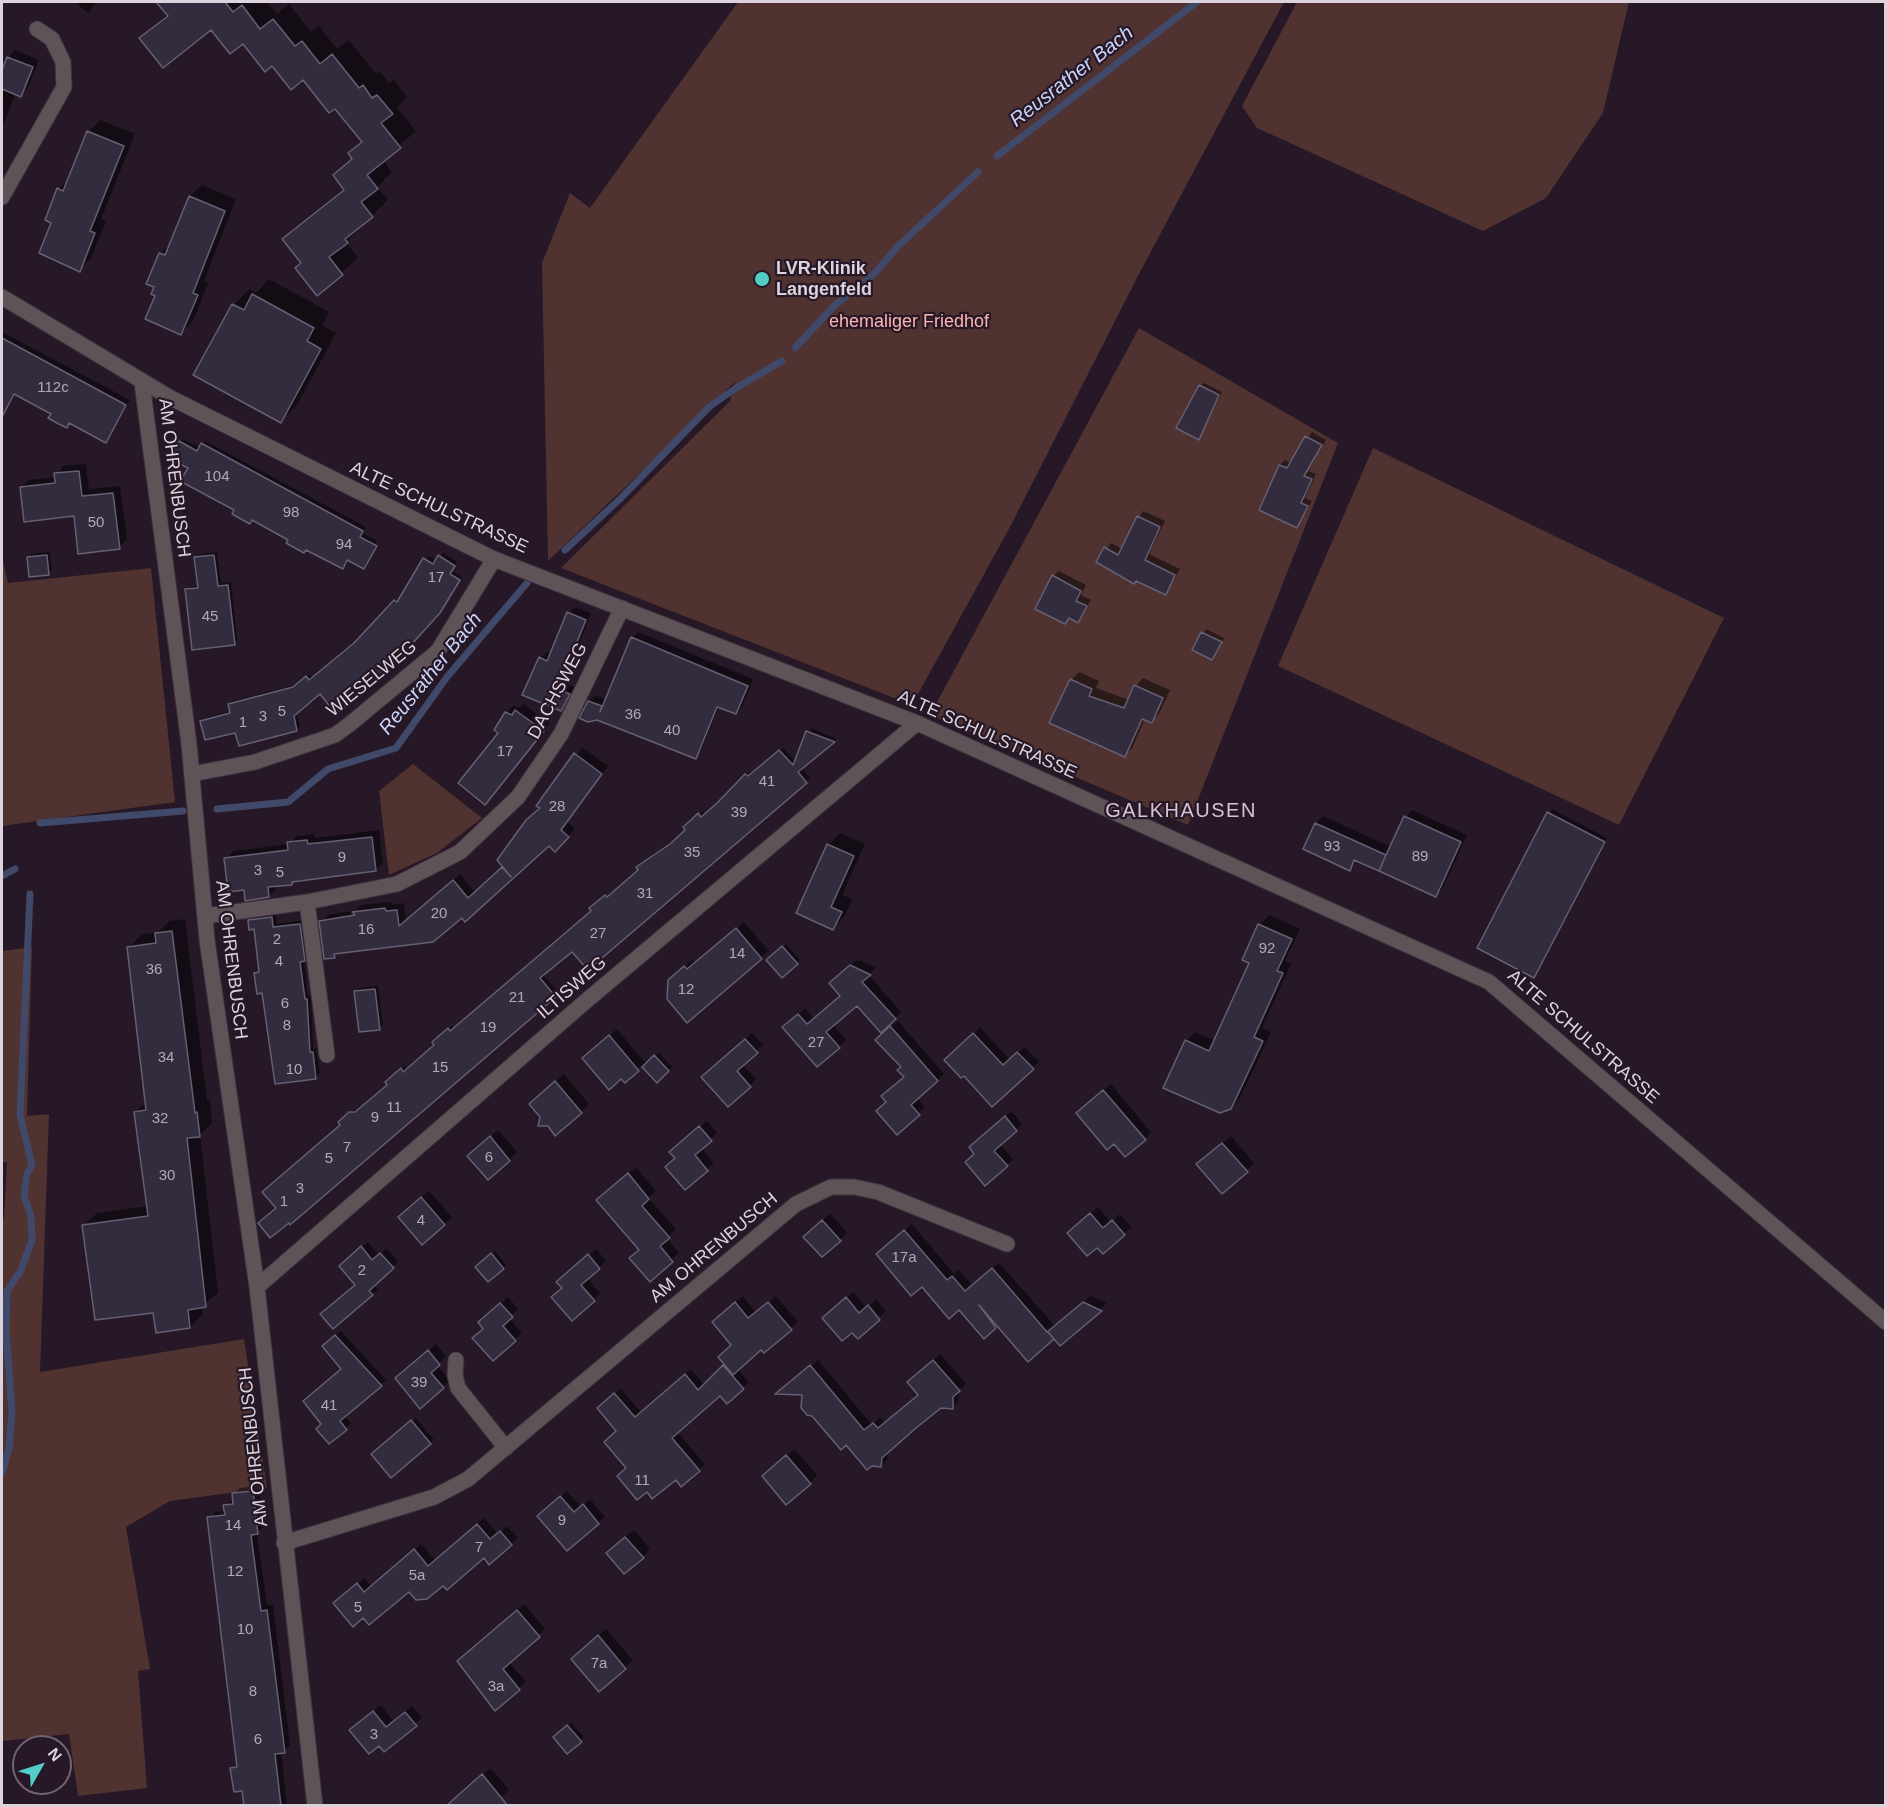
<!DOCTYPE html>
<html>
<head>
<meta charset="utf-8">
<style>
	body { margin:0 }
	#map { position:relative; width:1887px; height:1807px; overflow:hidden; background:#261826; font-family:Helvetica,sans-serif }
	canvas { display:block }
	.frame { position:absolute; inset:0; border:3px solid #dcd3dc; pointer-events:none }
	.north { position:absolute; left:12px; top:1735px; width:60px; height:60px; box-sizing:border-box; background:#261826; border:2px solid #6f636f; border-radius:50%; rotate:51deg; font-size:16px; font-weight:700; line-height:24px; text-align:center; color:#dcd3dc }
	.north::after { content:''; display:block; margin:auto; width:21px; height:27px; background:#54cdc7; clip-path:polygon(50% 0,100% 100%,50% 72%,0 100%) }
</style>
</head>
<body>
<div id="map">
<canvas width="1887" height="1807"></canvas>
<div class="frame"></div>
<div class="north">N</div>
</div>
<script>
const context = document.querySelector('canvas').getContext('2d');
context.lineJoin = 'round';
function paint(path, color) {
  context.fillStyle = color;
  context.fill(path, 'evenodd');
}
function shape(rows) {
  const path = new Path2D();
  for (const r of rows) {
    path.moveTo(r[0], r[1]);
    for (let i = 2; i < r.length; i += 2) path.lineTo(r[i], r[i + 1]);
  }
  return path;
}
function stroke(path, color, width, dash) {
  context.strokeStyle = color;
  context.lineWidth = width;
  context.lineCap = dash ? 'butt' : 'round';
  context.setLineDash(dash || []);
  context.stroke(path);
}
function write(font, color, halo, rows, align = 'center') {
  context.font = font + ' Helvetica,sans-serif';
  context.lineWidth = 4.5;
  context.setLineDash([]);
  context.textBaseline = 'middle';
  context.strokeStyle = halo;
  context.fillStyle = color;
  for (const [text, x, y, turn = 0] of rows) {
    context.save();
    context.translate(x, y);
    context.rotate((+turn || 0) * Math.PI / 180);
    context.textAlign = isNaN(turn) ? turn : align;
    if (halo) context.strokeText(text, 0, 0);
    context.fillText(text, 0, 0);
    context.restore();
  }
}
const green = shape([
	[738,2,1284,2,1140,272,1010,527,912,705,561,568,730,401,735,382,548,561,542,263,570,193,590,208],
	[1297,2,1629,2,1603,113,1546,198,1483,231,1257,128,1242,106],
	[1139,328,1338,443,1188,825,930,715],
	[1373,448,1724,618,1619,825,1278,666],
	[2,556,8,583,151,568,175,802,2,826],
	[413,764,482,818,437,853,389,875,379,791],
	[32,947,27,1116,49,1114,40,1372,244,1339,267,1488,170,1501,126,1527,150,1669,138,1671,147,1788,78,1796,69,1734,2,1741,2,1219,4,1218,7,1162,2,1162,2,951]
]);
const shadow = shape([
	[75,2,97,2,88,13],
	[166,2,267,2,277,14,289,4,311,32,319,26,337,49,349,40,376,74,379,71,389,83,394,80,407,97,397,108,416,131,383,160,392,172,377,187,388,200,346,242,358,258,317,294,302,263,284,239,344,188,335,175,353,157,350,153,362,141,335,107,303,78,272,64,243,42,211,28,141,38,168,14,162,6],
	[15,50,39,60,28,88,20,95,16,93,2,128,2,74,8,58],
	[100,120,135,134,101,219,106,221,91,258,79,270,53,222,59,189,70,178,88,132],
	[202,185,236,199,204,281,208,283,193,321,181,333,157,295,160,254,171,243,190,196],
	[269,279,329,312,322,325,336,333,297,405,281,421,233,305,249,289,256,293],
	[2,332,130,400,105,441,71,422,66,426,53,413,15,393,9,401,2,398],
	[1204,383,1222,392,1199,438,1200,386],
	[1312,432,1326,440,1308,471,1316,474,1305,498,1312,501,1297,527,1261,509,1280,465,1285,460,1291,463],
	[183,439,200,448,205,441,366,527,362,533,377,541,364,566,348,559,342,567,307,548,304,551,271,529,234,513,236,510,190,468,180,442],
	[86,464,89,489,120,486,127,540,119,547,75,515,21,488,29,480,56,477,63,466],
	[1143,511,1165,521,1149,554,1180,569,1165,593,1098,562,1111,543,1122,549],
	[50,552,52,570,48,573,28,557,32,554],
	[217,552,221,583,231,582,237,640,234,643,186,590,190,587,199,586,196,558,199,554],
	[443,553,457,562,452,571,462,577,444,607,378,678,321,692,296,712,300,726,297,730,236,731,202,721,205,718,231,711,230,704,233,701,298,684,310,674,313,678,359,640,400,599,428,556,437,561],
	[1059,571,1086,585,1081,595,1091,600,1078,621,1070,617,1065,622,1053,576],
	[575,607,591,613,572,663,576,665,567,684,575,687,561,709,541,658,547,652,552,654,569,613],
	[1206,629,1224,638,1212,658,1194,649],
	[638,632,753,679,742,707,736,713,719,706,701,751,695,757,597,718,589,702,595,695,607,700,632,638],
	[1079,672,1099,681,1096,688,1129,700,1136,686,1143,678,1170,690,1159,714,1151,722,1145,719,1132,748,1125,755,1071,680],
	[523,704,550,723,485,803,506,713,513,706,519,708],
	[811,728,837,739,801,768,810,778,806,782,588,968,572,949,542,974,559,993,555,996,277,1207,342,1125,343,1119,354,1110,360,1110,389,1085,390,1079,405,1066,407,1069,436,1045,445,1032,452,1026,454,1029,593,911,594,905,627,881,656,852,658,855,674,841,703,811,705,814,721,801,750,771,752,774,783,748,796,762],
	[582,747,608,766,567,822,575,829,562,843,549,844,465,920,462,916,339,952,334,956,321,922,328,915,356,910,361,905,392,902,392,905,404,903,406,921,460,874,475,892,504,866],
	[1552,809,1607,838,1534,976,1479,947],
	[1412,810,1467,835,1443,888,1436,895,1357,860,1349,869,1316,823,1323,816,1391,847,1405,817],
	[379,830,383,863,376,870,294,880,291,883,275,885,276,889,269,896,246,889,226,858,233,851,289,844,296,836,314,834,315,838],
	[840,833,865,844,842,895,852,899,845,916,833,928,798,912,828,845],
	[276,913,277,924,304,920,309,956,304,960,308,996,311,995,313,1049,316,1048,320,1073,315,1078,263,991,256,974,260,969,255,928,249,921,254,916],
	[1269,915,1300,929,1285,961,1291,964,1262,1028,1271,1032,1240,1098,1230,1108,1186,1041,1195,1032,1215,1041,1251,962,1244,959,1260,925],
	[185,919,207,1101,210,1100,212,1123,200,1135,218,1293,201,1306,203,1314,190,1327,154,1311,84,1225,97,1213,148,1206,136,1112,147,1101,129,947,142,934,157,933,169,921],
	[744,922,768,950,761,958,678,972,693,960,695,963],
	[786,944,800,960,782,976,768,960],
	[858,959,876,968,869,975,901,1012,895,1018,858,1004,833,1025,846,1040,817,1065,791,1020,805,1008,814,1019,842,996,838,977],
	[378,986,383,1025,379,1028,356,992,359,988],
	[898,1021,944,1074,917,1098,925,1107,898,1133,888,1102,905,1076,903,1066,877,1040],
	[980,1027,1010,1060,1025,1047,1039,1062,993,1105,952,1054],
	[617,1029,646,1064,659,1053,672,1067,657,1081,642,1065,625,1081,592,1051],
	[752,1033,763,1045,742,1064,756,1079,750,1086,709,1071],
	[564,1074,589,1104,581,1112,549,1125,541,1116,538,1096],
	[1111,1084,1151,1132,1145,1139,1084,1107],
	[1012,1111,1022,1124,1000,1144,1013,1159,1007,1165,976,1154,977,1141],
	[707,1121,717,1133,701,1148,714,1163,685,1188,676,1157,678,1145],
	[498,1130,517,1152,488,1178,477,1148],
	[1231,1136,1254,1163,1246,1171,1206,1157],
	[636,1167,656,1191,648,1198,676,1229,667,1238,679,1253,650,1280,640,1249,606,1193],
	[429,1191,452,1217,444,1224,407,1210],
	[1098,1207,1111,1223,1120,1214,1131,1227,1103,1252,1076,1226],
	[830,1214,847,1232,840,1240,813,1229],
	[912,1224,954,1274,959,1270,972,1285,999,1263,1055,1326,1091,1296,1107,1303,1060,1344,1054,1337,998,1325,984,1337,959,1308,922,1285,884,1247],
	[368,1242,379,1255,387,1248,398,1262,374,1284,378,1289,372,1294,356,1284,346,1260],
	[596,1249,606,1261,587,1278,600,1293,594,1300,565,1276],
	[495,1251,506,1265,503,1268,480,1264],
	[853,1292,867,1308,876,1299,886,1311,858,1337,831,1311],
	[743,1296,756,1313,776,1296,798,1322,762,1347,737,1369,749,1382,743,1388,727,1402,720,1394,677,1432,705,1464,681,1485,676,1478,628,1468,618,1431,604,1403,621,1389,641,1412,691,1369,704,1385,725,1364,733,1345,721,1315],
	[508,1297,518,1309,509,1318,522,1333,493,1359,485,1328,487,1315],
	[341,1331,386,1380,345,1416,351,1423,330,1442,323,1424,343,1368,329,1341],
	[436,1344,446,1356,437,1365,450,1380,443,1387,404,1371],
	[940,1354,966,1384,959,1390,958,1401,952,1407,940,1406,888,1451,887,1459,881,1466,804,1393,784,1388,818,1360,872,1425,880,1417,885,1423,919,1394,915,1376],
	[416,1418,434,1440,392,1476,377,1451],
	[794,1449,817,1475,810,1483,771,1469],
	[259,1486,263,1527,257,1533,267,1605,273,1605,290,1745,281,1752,287,1806,245,1806,243,1789,232,1769,238,1763,209,1518,215,1512,226,1511,225,1506,234,1499,234,1494,240,1488],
	[567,1491,581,1507,590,1499,605,1517,567,1549,545,1509],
	[484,1518,498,1534,507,1526,518,1538,511,1544,484,1556,444,1584,342,1597,364,1578,371,1586,421,1544,436,1561],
	[634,1530,650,1549,643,1557,615,1545],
	[524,1604,545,1629,509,1662,526,1682,495,1709,474,1685,477,1682,466,1654],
	[606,1629,633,1660,600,1690,581,1651],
	[381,1705,393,1721,412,1706,422,1718,385,1750,358,1724],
	[571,1723,584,1737,568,1752,555,1737],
	[491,1768,509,1790,492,1806,464,1790]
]);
const stream = shape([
	[997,156,1197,2],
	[795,348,834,306,874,274,897,247,978,172],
	[565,550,621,498,709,407,736,388,782,361],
	[217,809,288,802,328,769,396,748,447,677,527,583],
	[40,823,183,811],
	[2,876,15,869],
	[2,1473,9,1449,12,1412,6,1330,7,1291,21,1270,32,1240,31,1216,24,1196,27,1174,32,1165,20,1115,30,894]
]);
const building = shape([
	[156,2,225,2,233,12,242,5,260,29,273,19,295,46,302,41,320,64,332,54,359,88,363,85,372,98,377,95,393,114,381,123,401,148,367,175,378,189,361,202,373,217,345,239,348,243,329,257,343,275,317,296,295,268,301,263,282,239,344,190,333,175,352,159,348,153,362,142,335,109,329,113,303,80,291,90,272,66,265,72,243,44,230,54,211,30,163,68,139,38,168,16,156,2],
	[7,57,33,67,21,97,2,89,2,70,7,57],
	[87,131,124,146,90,231,95,233,80,272,39,253,51,223,45,220,57,188,63,191,87,131],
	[189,196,225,211,193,293,198,295,181,335,145,319,155,296,151,294,154,287,146,284,159,253,165,255,189,196],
	[252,294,314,328,307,341,321,349,281,423,193,375,232,304,244,310,252,294],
	[2,338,126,405,106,443,69,423,67,428,57,423,48,418,51,414,14,394,2,417,2,338],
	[1199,385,1219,395,1199,440,1176,428,1199,385],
	[1305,436,1322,445,1304,476,1312,479,1301,503,1308,506,1297,528,1259,510,1279,465,1287,468,1305,436],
	[179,441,197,451,201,443,363,531,360,537,377,546,364,569,347,560,343,569,306,550,304,553,286,543,288,540,252,520,250,524,232,514,234,510,180,481,188,468,169,459,179,441],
	[79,471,82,496,113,493,120,549,78,554,74,516,24,522,20,487,55,483,54,473,79,471],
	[1137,516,1160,527,1145,560,1175,575,1166,595,1136,581,1134,584,1096,562,1104,547,1118,555,1137,516],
	[47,555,49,575,29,577,27,557,47,555],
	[214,555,218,586,228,585,235,645,192,650,185,589,198,588,194,557,214,555],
	[438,555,455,566,450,574,460,580,440,613,380,679,336,714,320,694,294,716,297,731,239,746,235,733,205,740,200,721,230,713,228,704,293,687,306,676,309,680,354,643,394,600,397,602,423,558,433,564,438,555],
	[1052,575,1081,591,1076,601,1087,606,1078,623,1069,618,1065,624,1035,609,1052,575],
	[567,612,586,620,566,669,571,672,562,691,570,694,561,711,522,695,539,657,547,661,567,612],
	[1201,632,1222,642,1212,660,1192,650,1201,632],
	[631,637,748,686,736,714,717,707,696,759,597,720,588,722,579,718,588,701,602,706,600,712,631,637],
	[1070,679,1092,689,1089,696,1124,708,1134,685,1163,698,1152,723,1142,719,1125,757,1049,723,1070,679],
	[515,710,544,731,485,805,458,783,498,733,494,730,505,712,512,715,515,710],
	[806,731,835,742,798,772,807,783,588,970,572,952,540,978,556,997,290,1225,289,1223,270,1238,258,1223,276,1208,262,1192,340,1125,338,1122,349,1112,355,1112,387,1085,385,1082,401,1068,403,1072,434,1045,432,1042,448,1028,450,1031,591,911,589,908,605,895,607,897,638,870,636,867,670,844,685,830,683,827,691,820,698,813,701,817,717,803,745,774,748,776,779,750,793,765,806,731],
	[574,753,602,774,561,830,569,837,555,852,549,846,465,922,462,918,433,942,334,954,335,958,324,959,319,921,355,915,352,912,385,908,386,911,397,910,399,926,453,880,468,898,502,867,511,877,497,860,526,820,540,808,536,806,574,753],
	[1547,812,1605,842,1534,978,1477,948,1547,812],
	[1404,816,1461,842,1436,897,1379,871,1386,855,1379,871,1354,860,1350,871,1303,849,1315,823,1386,855,1404,816],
	[372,837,376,871,292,882,292,885,268,887,269,897,245,901,244,890,228,892,224,858,288,850,287,842,307,840,308,844,372,837],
	[827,844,854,856,831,907,842,912,833,930,796,913,827,844],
	[272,917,273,927,300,924,305,961,300,962,305,999,307,999,310,1052,313,1052,316,1079,275,1084,262,993,257,994,254,973,259,972,254,929,249,930,248,920,272,917],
	[1258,924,1292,939,1277,971,1283,973,1254,1037,1263,1041,1231,1109,1220,1113,1163,1088,1185,1040,1209,1051,1249,963,1242,960,1258,924],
	[736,928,762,959,687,1023,667,999,668,980,684,966,687,969,736,928],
	[172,931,195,1113,197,1112,200,1137,187,1138,206,1307,188,1310,190,1328,156,1333,153,1313,95,1320,82,1225,148,1216,134,1112,146,1110,127,947,156,943,155,933,172,931],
	[782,946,798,964,782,978,766,960,782,946],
	[850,965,871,975,862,982,896,1019,881,1033,857,1006,826,1032,840,1048,817,1067,782,1027,798,1014,807,1024,840,996,829,983,850,965],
	[375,989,380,1030,359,1032,354,991,375,989],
	[890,1026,938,1081,911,1105,920,1115,897,1135,876,1111,886,1102,881,1096,904,1077,897,1070,901,1067,875,1040,890,1026],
	[973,1033,1003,1065,1017,1052,1034,1069,992,1107,964,1076,961,1078,944,1060,973,1033],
	[609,1035,639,1071,625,1083,621,1079,609,1090,582,1058,609,1035],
	[745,1039,758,1053,737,1071,751,1087,728,1107,701,1077,745,1039],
	[654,1055,669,1071,657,1083,642,1067,654,1055],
	[555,1081,582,1113,555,1136,548,1126,538,1126,540,1117,529,1104,555,1081],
	[1103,1090,1146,1140,1125,1157,1114,1144,1107,1150,1076,1113,1103,1090],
	[1005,1116,1017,1131,994,1151,1008,1166,985,1186,965,1162,974,1154,969,1147,1005,1116],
	[699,1126,712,1141,695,1155,708,1171,685,1190,665,1167,675,1158,669,1152,699,1126],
	[490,1136,510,1161,488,1180,467,1156,490,1136],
	[1222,1143,1248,1172,1222,1194,1196,1164,1222,1143],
	[628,1173,649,1199,642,1206,670,1238,660,1246,673,1262,650,1282,629,1258,639,1250,596,1200,628,1173],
	[421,1197,445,1225,422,1245,398,1217,421,1197],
	[1090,1213,1103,1228,1112,1220,1125,1235,1103,1254,1097,1248,1087,1256,1067,1233,1090,1213],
	[822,1220,841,1241,822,1257,803,1237,822,1220],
	[904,1230,947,1280,952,1276,965,1291,992,1268,1047,1332,1083,1302,1102,1311,1060,1346,1048,1332,1054,1339,1028,1362,979,1305,996,1328,984,1339,959,1310,949,1319,922,1287,911,1296,876,1254,904,1230],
	[361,1246,372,1260,380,1253,394,1268,369,1291,373,1295,333,1329,320,1314,355,1285,339,1266,361,1246],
	[491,1253,504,1269,488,1282,475,1267,491,1253],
	[588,1254,600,1269,581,1285,595,1301,572,1321,551,1297,562,1288,556,1282,588,1254],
	[846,1297,859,1313,868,1305,880,1320,858,1339,852,1333,842,1341,822,1318,846,1297],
	[735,1302,748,1318,768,1302,792,1330,764,1353,761,1350,733,1375,718,1357,731,1345,712,1322,735,1302],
	[500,1303,513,1317,503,1326,516,1341,493,1361,472,1338,483,1329,478,1322,500,1303],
	[335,1335,382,1386,340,1421,347,1430,329,1444,316,1429,321,1424,303,1401,341,1369,322,1346,335,1335],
	[428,1350,440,1365,431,1373,444,1388,420,1409,395,1378,428,1350],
	[933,1360,960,1391,953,1397,953,1409,941,1408,916,1428,882,1458,881,1467,872,1466,867,1470,846,1445,841,1450,812,1416,807,1415,801,1408,802,1395,775,1394,810,1365,864,1430,873,1423,878,1428,918,1395,907,1382,933,1360],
	[723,1365,744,1389,727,1404,720,1396,672,1438,700,1471,681,1487,676,1480,652,1499,647,1492,637,1500,617,1476,626,1468,604,1442,616,1431,597,1408,614,1393,635,1417,685,1374,698,1390,723,1365],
	[411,1420,431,1444,391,1478,371,1454,411,1420],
	[786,1455,811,1484,786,1505,762,1476,786,1455],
	[253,1491,258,1534,251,1535,261,1611,267,1610,285,1753,275,1754,281,1806,244,1806,242,1791,234,1792,230,1768,237,1767,207,1517,225,1515,223,1505,233,1504,232,1493,253,1491],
	[560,1496,574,1512,583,1504,599,1524,567,1551,537,1516,560,1496],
	[477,1524,490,1539,500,1531,512,1545,489,1565,484,1558,447,1590,443,1586,427,1599,416,1600,409,1592,369,1625,363,1618,353,1627,333,1603,357,1583,364,1592,414,1549,428,1566,477,1524],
	[625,1537,644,1558,624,1574,606,1553,625,1537],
	[517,1610,540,1637,503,1669,520,1690,495,1711,457,1661,517,1610],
	[598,1635,626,1669,599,1692,571,1659,598,1635],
	[373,1711,386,1727,405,1712,417,1726,384,1752,379,1746,369,1754,349,1730,373,1711],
	[567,1725,582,1742,567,1754,553,1737,567,1725],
	[482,1774,508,1806,446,1806,482,1774]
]);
const minor = shape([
	[2,197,64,87,63,62,52,39,37,29],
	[2,297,169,397,494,559,917,723,1489,982,1886,1322],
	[142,383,189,744,207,940,257,1287,315,1806],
	[192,774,255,762,335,735,350,724,438,651,494,559],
	[307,902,327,1055],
	[205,916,307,902,397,884,460,852,518,797,561,734,622,608],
	[257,1287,586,1001,917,723],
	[456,1360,455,1375,458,1388,506,1448],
	[284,1543,434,1497,468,1479,796,1204,831,1187,854,1187,878,1192,1007,1244]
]);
const markers = [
	[762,279,8,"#54cdc7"]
];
const numberNames = [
	["112c",53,388],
	["104",217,477],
	["98",291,513],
	["50",96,523],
	["94",344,545],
	["17",436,578],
	["45",210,617],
	["5",282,712],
	["36",633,715],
	["3",263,717],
	["1",243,723],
	["40",672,731],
	["17",505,752],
	["41",767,782],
	["28",557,807],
	["39",739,813],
	["93",1332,847],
	["35",692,853],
	["89",1420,857],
	["9",342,858],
	["3",258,871],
	["5",280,873],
	["31",645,894],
	["20",439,914],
	["16",366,930],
	["27",598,934],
	["2",277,940],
	["92",1267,949],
	["14",737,954],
	["4",279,962],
	["36",154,970],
	["12",686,990],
	["21",517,998],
	["6",285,1004],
	["8",287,1026],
	["19",488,1028],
	["27",816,1043],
	["34",166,1058],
	["15",440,1068],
	["10",294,1070],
	["11",394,1108],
	["9",375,1118],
	["32",160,1119],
	["7",347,1148],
	["6",489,1158],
	["5",329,1159],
	["30",167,1176],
	["3",300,1189],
	["1",284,1202],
	["4",421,1221],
	["17a",904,1258],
	["2",362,1271],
	["39",419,1383],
	["41",329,1406],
	["11",642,1481],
	["9",562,1521],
	["14",233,1526],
	["7",479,1548],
	["12",235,1572],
	["5a",417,1576],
	["5",358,1608],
	["10",245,1630],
	["7a",599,1664],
	["3a",496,1687],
	["8",253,1692],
	["3",374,1735],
	["6",258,1740]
];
const poiNames = [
	["LVR-Klinik",776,269],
	["Langenfeld",776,290]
];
const parkNames = [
	["ehemaliger Friedhof",909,322]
];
const streetNames = [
	["AM OHRENBUSCH",174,478,83],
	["ALTE SCHULSTRASSE",439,508,25],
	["WIESELWEG",372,679,-39],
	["DACHSWEG",558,691,-62],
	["ALTE SCHULSTRASSE",987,735,24],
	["AM OHRENBUSCH",231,960,83],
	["ILTISWEG",572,988,-41],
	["ALTE SCHULSTRASSE",1583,1037,41],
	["AM OHRENBUSCH",714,1248,-40],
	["AM OHRENBUSCH",254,1447,-96]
];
const waterNames = [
	["Reusrather Bach",1072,77,-38],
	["Reusrather Bach",431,674,-51]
];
const neighbourhoodNames = [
	["GALKHAUSEN",1181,811]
];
paint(green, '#503231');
paint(shadow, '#0007');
stroke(stream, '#404969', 7);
paint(building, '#322c3e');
stroke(building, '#666074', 1.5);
stroke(minor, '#3f323f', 17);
stroke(minor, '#5e5458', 15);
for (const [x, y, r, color] of markers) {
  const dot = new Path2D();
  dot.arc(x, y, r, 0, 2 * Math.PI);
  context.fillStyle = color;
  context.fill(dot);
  stroke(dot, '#261826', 2);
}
write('15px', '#b2a9b4', null, numberNames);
write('bold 18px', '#dcd3dc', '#261826', poiNames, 'left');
write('18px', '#fdb4b1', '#261826', parkNames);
write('18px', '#dcd3dc', '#261826', streetNames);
write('italic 20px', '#c9d4f8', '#261826', waterNames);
context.letterSpacing = '1.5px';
write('20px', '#d5c2d4', '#261826', neighbourhoodNames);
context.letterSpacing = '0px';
</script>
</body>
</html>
